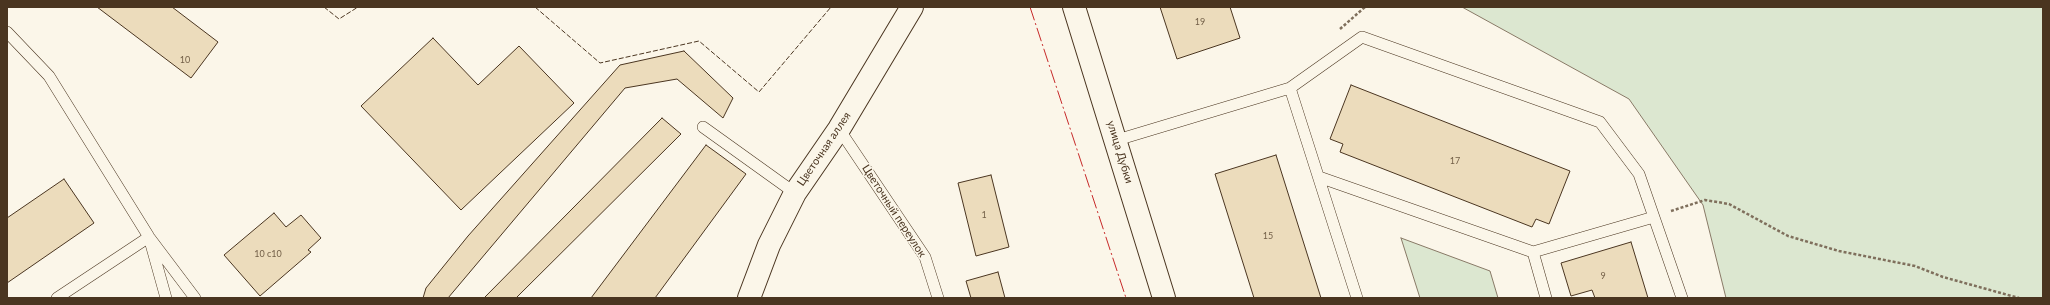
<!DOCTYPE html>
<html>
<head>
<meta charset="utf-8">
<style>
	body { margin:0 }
	#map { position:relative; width:2050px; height:305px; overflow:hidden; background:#fbf6e9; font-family:Lato,sans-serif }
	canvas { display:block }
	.frame { position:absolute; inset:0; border:8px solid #4a3520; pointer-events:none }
</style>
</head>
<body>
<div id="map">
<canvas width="2050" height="305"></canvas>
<div class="frame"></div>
</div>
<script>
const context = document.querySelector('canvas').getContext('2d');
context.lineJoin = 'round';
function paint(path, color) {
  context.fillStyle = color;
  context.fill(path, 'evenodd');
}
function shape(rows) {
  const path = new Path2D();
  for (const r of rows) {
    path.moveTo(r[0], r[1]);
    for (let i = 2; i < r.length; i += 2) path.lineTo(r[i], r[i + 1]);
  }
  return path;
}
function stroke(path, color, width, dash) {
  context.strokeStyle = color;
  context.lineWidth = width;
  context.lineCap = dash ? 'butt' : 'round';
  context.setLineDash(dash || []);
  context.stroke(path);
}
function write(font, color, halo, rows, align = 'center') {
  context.font = font + ' Lato,sans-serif';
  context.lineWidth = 3;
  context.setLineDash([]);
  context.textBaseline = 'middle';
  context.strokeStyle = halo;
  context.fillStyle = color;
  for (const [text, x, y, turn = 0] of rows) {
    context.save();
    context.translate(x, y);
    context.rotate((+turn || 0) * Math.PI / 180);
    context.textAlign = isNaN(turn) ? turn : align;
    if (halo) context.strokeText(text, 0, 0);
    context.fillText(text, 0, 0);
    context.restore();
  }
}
const green = shape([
	[1462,7,2043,7,2043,298,1726,298,1703,205,1629,99,1462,7],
	[1401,238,1490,271,1498,298,1420,298,1401,238]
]);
const building = shape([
	[97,7,172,7,218,42,191,78,97,7],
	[1160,7,1230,7,1240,38,1177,59,1160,7],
	[433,38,478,85,519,46,574,103,461,210,361,106,433,38],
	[684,51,733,98,723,118,677,79,625,88,448,298,423,298,426,288,468,236,620,65,684,51],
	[1351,85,1570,171,1549,224,1536,219,1532,227,1340,152,1343,144,1330,139,1351,85],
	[662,118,681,134,516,298,484,298,662,118],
	[706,145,746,174,655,298,591,298,706,145],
	[1276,155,1321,298,1254,298,1215,174,1276,155],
	[991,175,1009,247,976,256,958,183,991,175],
	[64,179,94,223,7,283,7,218,64,179],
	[274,213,286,227,301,215,321,238,308,250,311,252,260,296,224,255,274,213],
	[1631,242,1648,298,1595,298,1592,290,1571,296,1561,263,1631,242],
	[998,272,1005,298,971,298,966,281,998,272]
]);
const path = shape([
	[1340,29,1365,7],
	[1671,211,1705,200,1729,204,1788,236,1839,251,1915,266,1943,277,2019,298]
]);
const lane = shape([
	[7,32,49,76,149,237,195,298],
	[1290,88,1357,298],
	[703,127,795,193],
	[839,129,925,257,938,298],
	[1117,140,1290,88,1362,37,1600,122,1639,174,1682,298],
	[1319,177,1533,252],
	[57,298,149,237,166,298],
	[1546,298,1533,252,1654,217]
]);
const secondary = shape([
	[1074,7,1164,298],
	[749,298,769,245,795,193,839,129,912,7]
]);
const fence = shape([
	[324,7,339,19,358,7],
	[535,7,600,63,699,41,759,92,831,7]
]);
const power = shape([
	[1030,7,1126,298]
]);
const numberNames = [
	["19",1200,22],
	["10",185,60],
	["17",1455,161],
	["1",984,215],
	["15",1268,236],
	["10 с10",268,254],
	["9",1603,276]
];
const streetNames = [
	["Цветочная аллея",824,149,-56],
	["улица Дубки",1120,152,73],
	["Цветочный переулок",894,211,57]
];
paint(green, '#dce7d0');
stroke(green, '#887966', 1);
paint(building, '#ecdcbc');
stroke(building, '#4a3520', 1);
stroke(lane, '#4a3520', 12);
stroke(secondary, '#4a3520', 24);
stroke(path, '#7f6f5c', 2.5, [3, 2]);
stroke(lane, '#fbf6e9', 11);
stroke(secondary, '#fbf6e9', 22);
stroke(fence, '#4a3520', 1, [5, 2]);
stroke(power, '#c62828', 1, [14, 3, 2, 3]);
write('9px', '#725f47', null, numberNames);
write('11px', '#4a3520', '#fbf6e9', streetNames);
</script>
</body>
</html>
